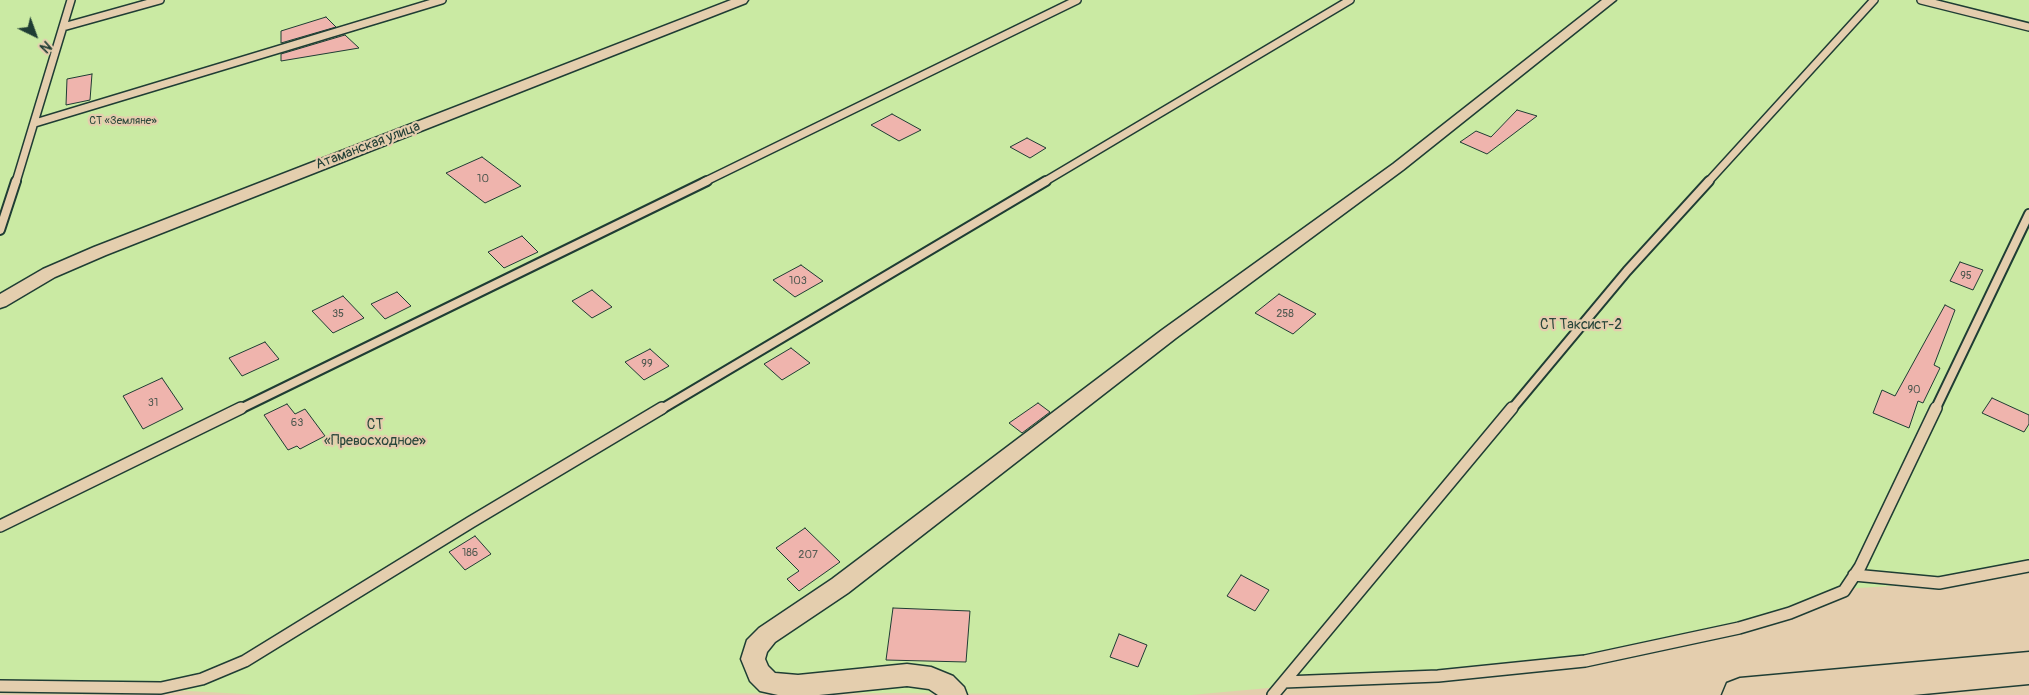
<!DOCTYPE html>
<html>
<head>
<meta charset="utf-8">
<style>
	body { margin:0 }
	#map { position:relative; width:2029px; height:695px; overflow:hidden; background:#e4ceae; font-family:Pangolin,sans-serif }
	canvas { display:block }
	.north { position:absolute; left:10px; top:10px; width:50px; height:50px; -webkit-text-stroke:4px #e4ceae; paint-order:stroke; rotate:138deg; font-size:14px; font-weight:700; line-height:20px; text-align:center; color:#1f3d34 }
	.north::after { content:''; display:block; margin:auto; width:18px; height:22px; background:#1f3d34; clip-path:polygon(50% 0,100% 100%,50% 72%,0 100%) }
</style>
</head>
<body>
<div id="map">
<canvas width="2029" height="695"></canvas>
<div class="north">N</div>
</div>
<script>
const context = document.querySelector('canvas').getContext('2d');
context.lineJoin = 'round';
function paint(path, color) {
  context.fillStyle = color;
  context.fill(path, 'evenodd');
}
function shape(rows) {
  const path = new Path2D();
  for (const r of rows) {
    path.moveTo(r[0], r[1]);
    for (let i = 2; i < r.length; i += 2) path.lineTo(r[i], r[i + 1]);
  }
  return path;
}
function stroke(path, color, width, dash) {
  context.strokeStyle = color;
  context.lineWidth = width;
  context.lineCap = dash ? 'butt' : 'round';
  context.setLineDash(dash || []);
  context.stroke(path);
}
function write(font, color, halo, rows, align = 'center') {
  context.font = font + ' Pangolin,sans-serif';
  context.lineWidth = 4.5;
  context.setLineDash([]);
  context.textBaseline = 'middle';
  context.strokeStyle = halo;
  context.fillStyle = color;
  for (const [text, x, y, turn = 0] of rows) {
    context.save();
    context.translate(x, y);
    context.rotate((+turn || 0) * Math.PI / 180);
    context.textAlign = isNaN(turn) ? turn : align;
    if (halo) context.strokeText(text, 0, 0);
    context.fillText(text, 0, 0);
    context.restore();
  }
}
const green = shape([
	[0,0,2029,0,2029,571,1971,581,1843,589,1691,638,1501,667,1191,695,888,693,263,695,0,681]
]);
const building = shape([
	[326,17,336,27,281,43,281,31,326,17],
	[345,35,359,48,281,61,281,54,345,35],
	[92,74,90,100,66,105,67,79,92,74],
	[1517,110,1537,116,1487,154,1460,142,1476,131,1491,137,1517,110],
	[892,114,921,130,899,141,871,125,892,114],
	[1027,138,1046,148,1030,158,1010,147,1027,138],
	[482,157,521,186,485,203,446,173,482,157],
	[522,236,538,252,504,268,488,252,522,236],
	[1960,262,1983,270,1973,290,1950,281,1960,262],
	[801,265,823,281,795,297,773,280,801,265],
	[592,290,612,307,592,318,572,301,592,290],
	[397,292,411,306,385,319,371,304,397,292],
	[1279,294,1316,314,1293,334,1255,313,1279,294],
	[343,296,364,318,333,333,312,311,343,296],
	[1945,305,1955,310,1934,365,1940,368,1923,403,1918,401,1909,428,1873,413,1882,390,1895,396,1945,305],
	[265,342,279,359,242,376,229,358,265,342],
	[791,348,810,363,782,380,764,364,791,348],
	[650,349,669,366,644,380,625,362,650,349],
	[162,378,183,409,143,429,123,396,162,378],
	[1992,398,2029,415,2029,424,2024,432,1982,413,1992,398],
	[1038,403,1050,412,1022,433,1009,423,1038,403],
	[287,404,295,414,305,409,325,436,300,449,297,446,288,450,264,415,287,404],
	[805,528,840,562,799,591,787,579,799,571,776,548,805,528],
	[475,536,491,554,465,570,449,552,475,536],
	[1241,575,1269,590,1255,611,1227,596,1241,575],
	[893,608,970,611,966,662,886,660,893,608],
	[1119,634,1147,645,1138,667,1110,657,1119,634]
]);
const serviceFar2 = shape([
	[1921,0,2029,27],
	[63,27,160,0],
	[35,123,442,0],
	[16,182,71,0],
	[704,182,1077,0],
	[1044,182,1350,0],
	[1708,182,1874,0]
]);
const serviceFar1 = shape([
	[0,230,16,181],
	[238,410,707,181],
	[660,410,1046,181],
	[1511,410,1627,271,1709,181],
	[1935,410,2029,214]
]);
const service = shape([
	[0,526,241,408],
	[1854,575,1939,583,2029,566],
	[1284,682,1438,676,1585,661,1739,628,1790,613,1844,591,1860,567,1936,408],
	[0,686,161,688,202,679,245,661,471,522,662,408],
	[1273,695,1512,408]
]);
const minor = shape([
	[731,0,748,0,746,3,106,255,55,277,6,306,0,308,0,294,43,269,94,247,731,0],
	[1602,0,1616,0,1403,170,1176,338,848,593,775,642,767,652,765,659,768,666,775,673,798,675,907,664,931,667,953,676,964,687,967,695,938,695,929,689,907,686,819,695,778,695,760,691,750,681,741,659,747,640,759,628,832,579,1162,330,1393,164,1602,0]
]);
const trunk = shape([
	[2029,652,2029,684,1913,695,1722,695,1727,683,1740,678,2029,652]
]);
const farParknames = [
	["СТ «Земляне»",123,121]
];
const numberNames = [
	["10",483,179],
	["95",1966,276],
	["103",798,281],
	["35",338,314],
	["258",1285,314],
	["99",647,364],
	["90",1914,390],
	["31",153,403],
	["63",297,423],
	["186",470,553],
	["207",808,555]
];
const streetNames = [
	["Атаманская улица",368,146,-21]
];
const parkNames = [
	["СТ Таксист-2",1581,325],
	["СТ",375,425],
	["«Превосходное»",375,441]
];
paint(green, '#caeaa3');
paint(building, '#efb4ad');
stroke(building, '#1f3d34', 1);
stroke(serviceFar2, '#1f3d34', 10);
stroke(serviceFar1, '#1f3d34', 12);
stroke(service, '#1f3d34', 14);
stroke(minor, '#1f3d34', 3);
stroke(trunk, '#1f3d34', 3);
stroke(serviceFar2, '#e4ceae', 7);
stroke(serviceFar1, '#e4ceae', 8);
stroke(service, '#e4ceae', 11);
paint(minor, '#e4ceae');
paint(trunk, '#e4ceae');
write('11px', '#28463a', '#e4ceae', farParknames);
write('11px', '#535b52', null, numberNames);
write('14px', '#1f3d34', '#e4ceae', streetNames);
write('14px', '#28463a', '#e4ceae', parkNames);
</script>
</body>
</html>
